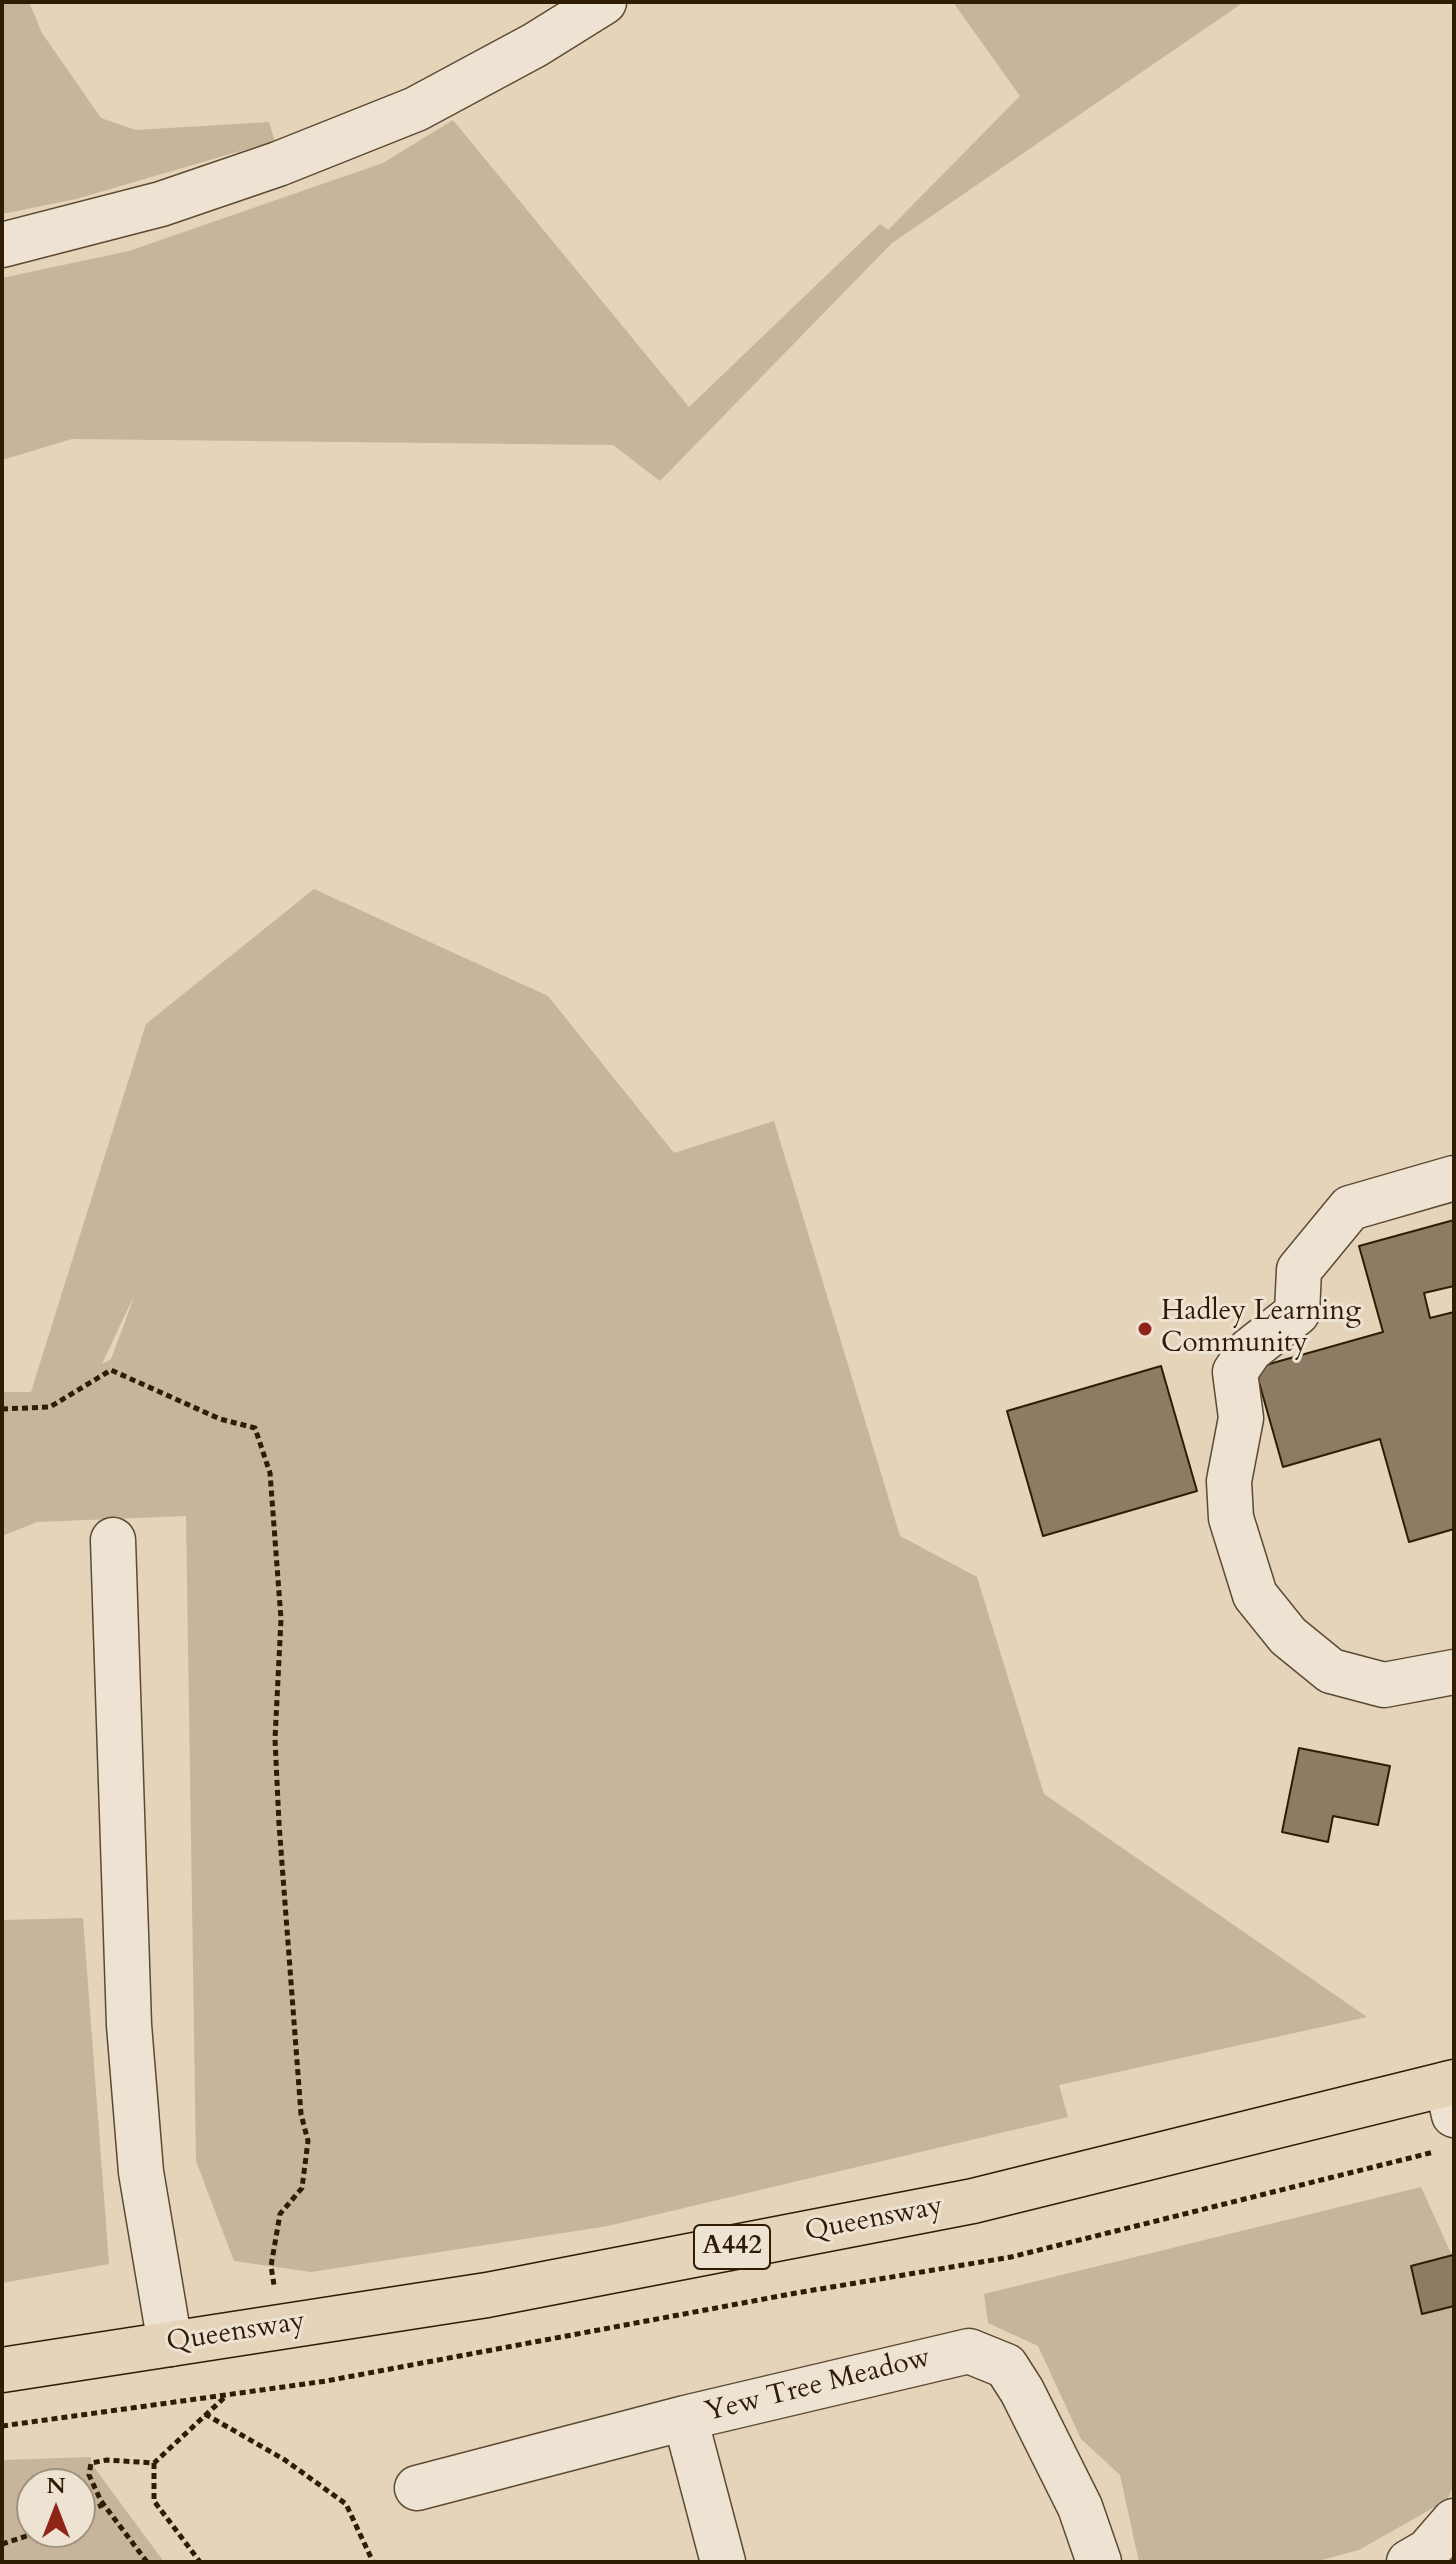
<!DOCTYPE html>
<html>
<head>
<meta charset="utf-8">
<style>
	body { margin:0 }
	#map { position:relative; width:1456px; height:2564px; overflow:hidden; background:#e5d3ba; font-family:Cardo,serif }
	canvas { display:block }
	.frame { position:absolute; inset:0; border:4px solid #2e1c04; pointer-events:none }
	.north { position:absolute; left:16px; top:2468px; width:80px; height:80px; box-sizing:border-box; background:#eee2d2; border:2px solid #a19380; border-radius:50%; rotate:0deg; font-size:22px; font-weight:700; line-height:32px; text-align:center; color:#2e1c04 }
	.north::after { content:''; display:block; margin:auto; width:28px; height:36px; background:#8f2418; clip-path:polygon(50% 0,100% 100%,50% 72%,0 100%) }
</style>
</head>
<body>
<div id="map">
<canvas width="1456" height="2564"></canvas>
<div class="frame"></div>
<div class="north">N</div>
</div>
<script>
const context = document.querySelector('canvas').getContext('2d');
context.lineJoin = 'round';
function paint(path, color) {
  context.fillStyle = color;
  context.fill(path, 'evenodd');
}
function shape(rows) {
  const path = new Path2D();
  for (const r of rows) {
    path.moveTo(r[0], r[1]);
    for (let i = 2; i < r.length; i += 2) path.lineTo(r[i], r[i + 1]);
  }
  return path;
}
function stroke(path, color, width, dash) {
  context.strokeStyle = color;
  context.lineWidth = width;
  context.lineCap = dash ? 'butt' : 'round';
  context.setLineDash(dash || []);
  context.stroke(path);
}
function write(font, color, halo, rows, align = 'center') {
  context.font = font + ' Cardo,serif';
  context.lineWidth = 6;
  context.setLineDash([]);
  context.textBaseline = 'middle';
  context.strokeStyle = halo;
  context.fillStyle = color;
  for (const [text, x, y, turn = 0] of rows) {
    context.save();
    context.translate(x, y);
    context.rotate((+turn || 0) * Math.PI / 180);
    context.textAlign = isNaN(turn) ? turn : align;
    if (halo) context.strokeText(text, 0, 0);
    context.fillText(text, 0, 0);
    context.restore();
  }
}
const green = shape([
	[2,2,29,2,42,33,101,118,136,130,269,122,275,141,76,199,2,214],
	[953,2,1244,2,892,243,660,481,613,445,72,439,2,460,2,278,129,251,383,163,453,120,689,407,880,224,888,230,1020,96],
	[314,889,548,996,674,1153,774,1121,900,1536,977,1577,1044,1794,1367,2017,1059,2085,1068,2117,608,2226,311,2272,234,2261,196,2161,186,1516,37,1522,2,1536,2,1392,31,1392,146,1024],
	[133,1300,111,1359,102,1364,132,1300],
	[83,1918,109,2264,2,2283,2,1920],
	[1421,2187,1454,2260,1454,2485,1447,2500,1359,2550,1314,2562,1139,2562,1120,2475,1081,2439,1038,2346,988,2323,984,2294],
	[91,2457,91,2463,164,2562,2,2562,2,2460],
	[32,2484,80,2484,80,2532,32,2532]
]);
const building = shape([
	[1454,1220,1454,1286,1424,1293,1430,1318,1454,1312,1454,1529,1409,1542,1380,1439,1283,1467,1255,1368,1383,1332,1359,1246,1454,1220],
	[1161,1366,1197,1491,1043,1536,1007,1411,1161,1366],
	[1299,1748,1390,1766,1378,1825,1333,1816,1328,1842,1282,1832,1299,1748],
	[1453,2255,1454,2306,1422,2314,1411,2266,1453,2255]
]);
const path = shape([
	[2,1409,50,1407,111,1370,220,1419,255,1428,270,1473,281,1619,275,1739,279,1824,301,2114,308,2141,302,2188,280,2214,271,2266,274,2285],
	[205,2414,285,2460,346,2504,373,2562],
	[2,2426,326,2381,796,2293,1011,2257,1434,2152],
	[154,2463,154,2501,200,2562],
	[80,2515,104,2504],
	[2,2544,39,2532],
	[147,2562,101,2501,89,2475,91,2463,107,2460,154,2463,226,2396]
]);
const minor = shape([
	[2,245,161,204,278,164,416,109,535,45,604,2],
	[1454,1178,1350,1208,1299,1270,1297,1313,1250,1350,1235,1372,1241,1418,1229,1481,1231,1518,1255,1595,1288,1636,1331,1671,1384,1685,1454,1672],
	[113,1540,129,2025,141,2172,170,2344],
	[1447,2084,1454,2115],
	[685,2418,723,2562],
	[417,2488,685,2418,969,2351,1006,2366,1022,2391,1080,2507,1099,2562],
	[1409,2562,1428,2551,1454,2521]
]);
const major = shape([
	[2,2370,487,2295,973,2201,1454,2082]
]);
const markers = [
	[1145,1329,8,"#8f2418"]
];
const shields = [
	[732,2247,76]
];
const shieldNames = [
	["A442",732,2247]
];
const poiNames = [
	["Hadley Learning",1161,1313],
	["Community",1161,1345]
];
const streetNames = [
	["Queensway",874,2220,-11],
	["Queensway",236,2333,-9],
	["Yew Tree Meadow",818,2386,-14]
];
paint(green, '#c6b49b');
paint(building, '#8d7b63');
stroke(building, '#2e1c04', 2);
stroke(minor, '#5c4a32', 47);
stroke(major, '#2e1c04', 47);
stroke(path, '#2e1c04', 5, [6, 4]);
stroke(minor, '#eee2d2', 44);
stroke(major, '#e5d3ba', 44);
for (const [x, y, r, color] of markers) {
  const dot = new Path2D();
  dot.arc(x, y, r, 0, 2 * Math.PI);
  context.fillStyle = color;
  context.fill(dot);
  stroke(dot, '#eee2d2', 3);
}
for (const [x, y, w] of shields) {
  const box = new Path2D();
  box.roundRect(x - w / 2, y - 22, w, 44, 6);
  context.fillStyle = '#eee2d2';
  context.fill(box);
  stroke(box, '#2e1c04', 2);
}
write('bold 26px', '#2e1c04', null, shieldNames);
write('28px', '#2e1c04', '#eee2d2', poiNames, 'left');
write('28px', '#2e1c04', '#eee2d2', streetNames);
</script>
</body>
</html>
